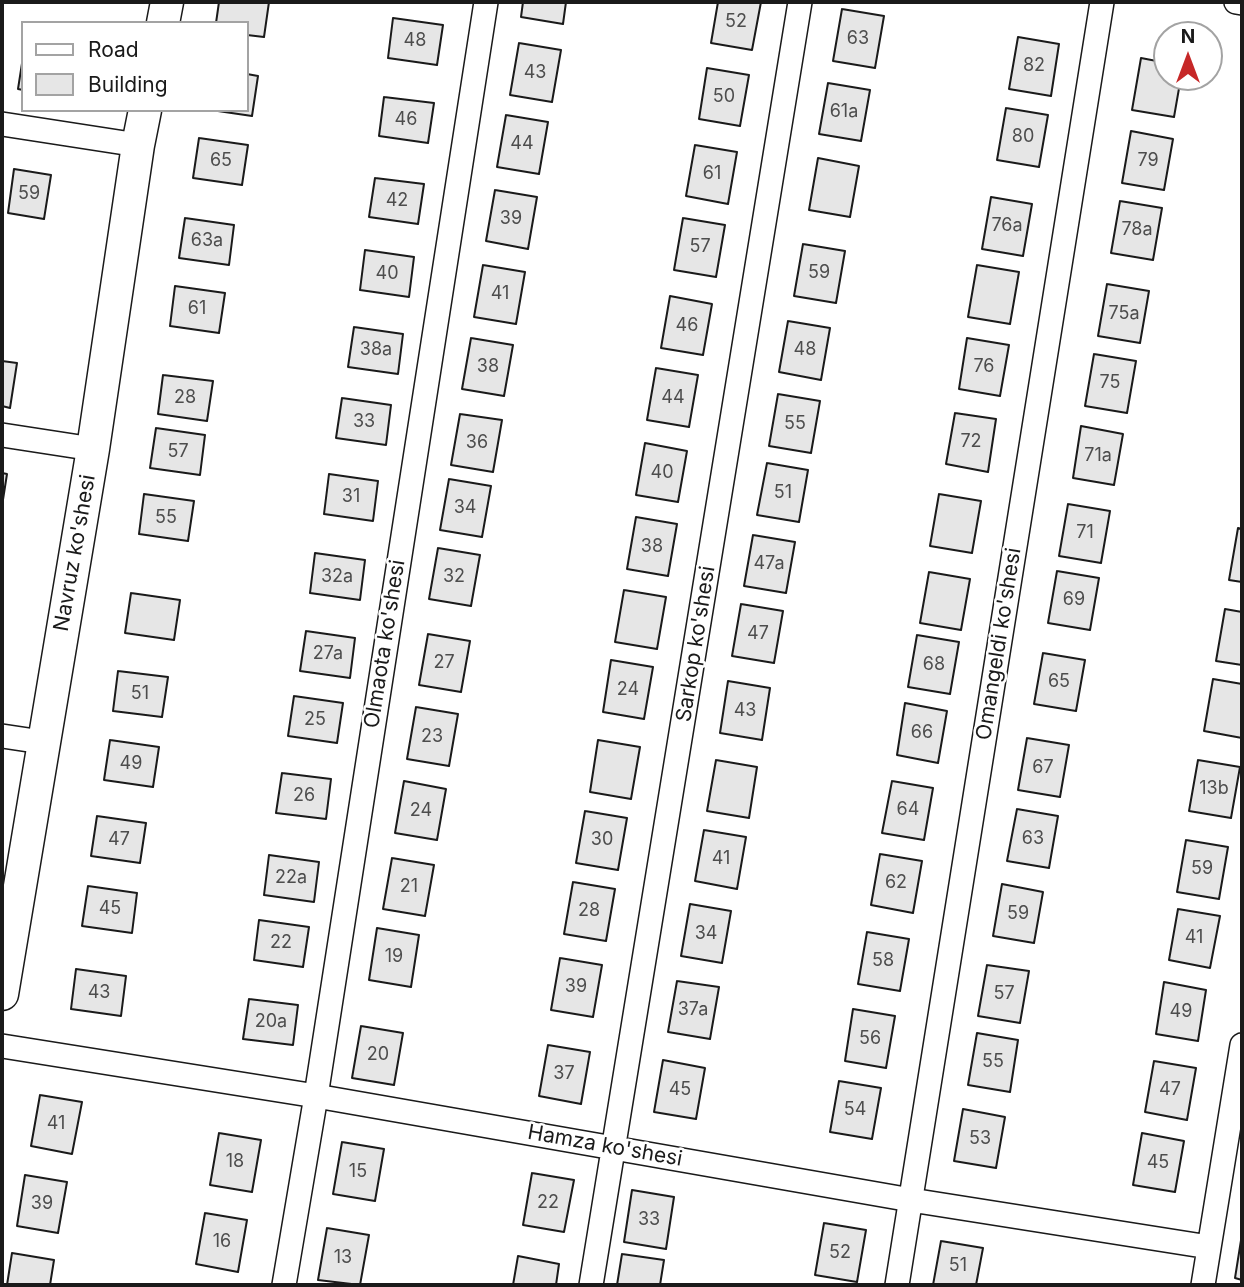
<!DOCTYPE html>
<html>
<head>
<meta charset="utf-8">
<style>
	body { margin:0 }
	#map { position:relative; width:1244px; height:1287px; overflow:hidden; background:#fff; font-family:Inter,sans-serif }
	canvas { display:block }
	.frame { position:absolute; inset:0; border:4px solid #1a1a1a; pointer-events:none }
	.legend { position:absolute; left:21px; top:21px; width:228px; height:91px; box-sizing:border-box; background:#fff; border:2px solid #a3a3a3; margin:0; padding:9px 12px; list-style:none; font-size:21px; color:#1a1a1a }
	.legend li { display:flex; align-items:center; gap:14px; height:35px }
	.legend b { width:35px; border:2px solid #a3a3a3 }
	.north { position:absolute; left:1153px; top:21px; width:70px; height:70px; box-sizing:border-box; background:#fff; border:2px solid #a3a3a3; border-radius:50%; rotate:0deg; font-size:19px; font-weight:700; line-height:28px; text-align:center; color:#1a1a1a }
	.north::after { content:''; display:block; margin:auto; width:24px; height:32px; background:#c62828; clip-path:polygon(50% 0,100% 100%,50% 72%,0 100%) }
</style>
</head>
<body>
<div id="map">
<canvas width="1244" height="1287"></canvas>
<div class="frame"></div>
<ul class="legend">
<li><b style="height:9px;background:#fff"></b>Road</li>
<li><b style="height:19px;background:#e6e6e6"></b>Building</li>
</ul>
<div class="north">N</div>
</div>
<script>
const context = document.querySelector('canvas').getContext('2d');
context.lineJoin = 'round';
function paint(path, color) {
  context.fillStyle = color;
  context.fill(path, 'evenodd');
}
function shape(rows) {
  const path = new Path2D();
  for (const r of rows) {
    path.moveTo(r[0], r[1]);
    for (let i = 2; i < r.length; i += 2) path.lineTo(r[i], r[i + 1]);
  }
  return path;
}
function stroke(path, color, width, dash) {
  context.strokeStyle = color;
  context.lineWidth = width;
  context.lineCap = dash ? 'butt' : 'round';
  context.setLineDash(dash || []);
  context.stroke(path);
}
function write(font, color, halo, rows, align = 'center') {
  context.font = font + ' Inter,sans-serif';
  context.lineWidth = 5;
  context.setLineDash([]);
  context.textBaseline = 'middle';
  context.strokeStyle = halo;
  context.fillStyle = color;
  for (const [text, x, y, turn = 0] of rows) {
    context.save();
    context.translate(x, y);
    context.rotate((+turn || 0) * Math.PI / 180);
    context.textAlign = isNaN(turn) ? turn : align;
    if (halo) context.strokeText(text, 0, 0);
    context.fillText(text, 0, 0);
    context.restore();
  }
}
const building = shape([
	[219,2,269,2,264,37,247,35,247,23,216,23,219,2],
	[523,2,566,2,563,24,521,17,523,2],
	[718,2,761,2,752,50,711,43,718,2],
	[842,9,884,16,875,68,833,61,842,9],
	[393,18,443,25,437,65,388,58,393,18],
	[1018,37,1059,44,1051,96,1009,89,1018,37],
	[519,43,561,50,552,102,510,95,519,43],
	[23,57,23,90,18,89,23,57],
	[1141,58,1167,63,1167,77,1181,77,1174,117,1132,110,1141,58],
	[707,68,749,75,740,126,699,119,707,68],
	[247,74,258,76,252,116,211,110,247,110,247,74],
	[828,83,870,90,861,141,819,134,828,83],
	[384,97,434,103,428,143,379,136,384,97],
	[1006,108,1048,115,1039,167,997,160,1006,108],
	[506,115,548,122,539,174,497,167,506,115],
	[1131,131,1173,139,1164,190,1122,183,1131,131],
	[199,138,248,145,242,185,193,178,199,138],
	[695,145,737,152,728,204,686,196,695,145],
	[818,158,859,166,850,217,809,210,818,158],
	[14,169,51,175,44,219,8,213,14,169],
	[375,178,424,184,418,224,369,217,375,178],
	[495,190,537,197,528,249,486,241,495,190],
	[991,197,1032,204,1023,256,982,249,991,197],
	[1120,201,1162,208,1153,260,1111,253,1120,201],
	[185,218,234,225,229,265,179,258,185,218],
	[683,218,725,225,716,277,674,270,683,218],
	[803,244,845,251,836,303,794,296,803,244],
	[365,250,414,257,409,297,360,290,365,250],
	[483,265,525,272,516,324,474,317,483,265],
	[977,265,1019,272,1010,324,968,317,977,265],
	[1107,284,1149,291,1140,343,1098,336,1107,284],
	[175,286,225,293,219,333,170,326,175,286],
	[670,296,712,304,703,355,661,348,670,296],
	[788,321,830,328,821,380,779,372,788,321],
	[354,327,403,334,398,374,348,367,354,327],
	[471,338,513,345,504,396,462,389,471,338],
	[967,338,1009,345,1000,396,959,389,967,338],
	[1094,354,1136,361,1127,413,1085,406,1094,354],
	[2,361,17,363,10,408,2,406,2,361],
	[656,368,698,375,689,427,647,420,656,368],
	[163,375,213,381,207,421,158,414,163,375],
	[778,394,820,401,811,453,769,446,778,394],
	[342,398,391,405,386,445,336,438,342,398],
	[955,413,996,419,988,472,946,464,955,413],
	[460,414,502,420,493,472,451,465,460,414],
	[1081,426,1123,434,1114,485,1073,478,1081,426],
	[156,428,205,435,200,475,150,468,156,428],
	[645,443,687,451,678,502,636,495,645,443],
	[767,463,808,470,799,522,757,515,767,463],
	[2,473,7,474,2,506,2,473],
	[329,474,378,481,373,521,324,514,329,474],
	[449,479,491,486,482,537,440,530,449,479],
	[144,494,194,501,188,541,139,534,144,494],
	[939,494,981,501,972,553,930,546,939,494],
	[1068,504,1110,511,1101,563,1059,556,1068,504],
	[636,517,677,524,668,576,627,569,636,517],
	[1238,528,1242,529,1242,582,1229,580,1238,528],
	[753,535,795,542,786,593,744,586,753,535],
	[438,548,480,555,471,606,429,599,438,548],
	[315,553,365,560,360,600,310,593,315,553],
	[1057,571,1099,578,1090,630,1048,623,1057,571],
	[929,572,970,579,961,630,920,623,929,572],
	[624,590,666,597,657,649,615,642,624,590],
	[131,593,180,600,174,640,125,633,131,593],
	[741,604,783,611,774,663,732,656,741,604],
	[1225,609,1242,612,1242,665,1216,661,1225,609],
	[306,631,355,638,350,678,300,671,306,631],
	[428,634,470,641,461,692,419,685,428,634],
	[917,635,959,642,950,694,908,687,917,635],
	[1043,653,1085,660,1076,711,1034,704,1043,653],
	[611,660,653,667,644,719,603,712,611,660],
	[118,671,168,677,162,717,113,711,118,671],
	[1213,679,1242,684,1242,738,1204,731,1213,679],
	[728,681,770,688,762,740,720,733,728,681],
	[294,696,343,703,337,743,288,736,294,696],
	[905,703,947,711,938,763,897,755,905,703],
	[416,707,458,714,449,766,407,759,416,707],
	[1027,738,1069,745,1060,797,1018,790,1027,738],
	[110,740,159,747,153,787,104,780,110,740],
	[598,740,640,747,631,799,590,792,598,740],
	[716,760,757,767,749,818,707,811,716,760],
	[1198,760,1240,767,1231,818,1189,811,1198,760],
	[282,773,331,779,326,819,276,813,282,773],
	[404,781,446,789,437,840,395,833,404,781],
	[892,781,933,788,924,840,882,833,892,781],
	[1017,809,1058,816,1049,868,1007,861,1017,809],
	[585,811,627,818,618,870,576,863,585,811],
	[97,816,146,823,140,863,91,856,97,816],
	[704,830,746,837,737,889,695,881,704,830],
	[1186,840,1228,847,1219,899,1177,892,1186,840],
	[880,854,922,861,913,913,871,905,880,854],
	[269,855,319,862,314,902,264,895,269,855],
	[392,858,434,865,425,916,383,909,392,858],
	[573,882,615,889,606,941,564,934,573,882],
	[1002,884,1043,892,1034,943,993,936,1002,884],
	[88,886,137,893,132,933,82,926,88,886],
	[690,904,731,911,722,963,681,956,690,904],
	[1178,909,1220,916,1210,968,1169,960,1178,909],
	[259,920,309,927,303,967,254,960,259,920],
	[377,928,419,935,411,987,369,980,377,928],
	[867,932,909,939,900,991,858,984,867,932],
	[560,958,602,965,593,1017,551,1010,560,958],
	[987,965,1029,971,1020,1023,978,1016,987,965],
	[76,969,126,976,121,1016,71,1009,76,969],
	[677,981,719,987,710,1039,668,1032,677,981],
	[1164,982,1206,990,1198,1041,1156,1034,1164,982],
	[249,999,298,1005,293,1045,243,1039,249,999],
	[853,1009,895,1016,886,1068,845,1061,853,1009],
	[361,1026,403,1033,394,1085,352,1078,361,1026],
	[977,1033,1018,1040,1010,1092,968,1085,977,1033],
	[548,1045,590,1052,581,1104,539,1096,548,1045],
	[663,1060,705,1068,696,1119,654,1112,663,1060],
	[1154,1061,1196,1068,1187,1120,1145,1112,1154,1061],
	[839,1081,881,1088,872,1139,830,1132,839,1081],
	[40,1095,82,1102,72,1154,31,1146,40,1095],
	[963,1109,1005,1117,996,1168,954,1161,963,1109],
	[219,1133,261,1140,252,1192,210,1185,219,1133],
	[1142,1133,1184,1141,1175,1192,1133,1185,1142,1133],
	[342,1142,384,1149,375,1201,333,1194,342,1142],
	[532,1173,574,1180,564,1232,523,1225,532,1173],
	[25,1175,67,1182,58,1233,17,1226,25,1175],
	[632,1190,674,1197,666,1249,624,1242,632,1190],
	[205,1213,247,1220,238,1272,196,1264,205,1213],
	[824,1223,866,1230,857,1282,815,1275,824,1223],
	[327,1228,369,1235,360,1285,318,1280,327,1228],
	[1242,1234,1242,1280,1235,1278,1242,1234],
	[941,1241,983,1248,976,1285,933,1285,941,1241],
	[12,1253,54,1260,50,1285,7,1285,12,1253],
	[622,1254,664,1260,660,1285,617,1285,622,1254],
	[518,1256,559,1264,556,1285,513,1285,518,1256]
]);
const street = shape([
	[1236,2,1242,3],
	[2,124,138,145],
	[2,435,93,449],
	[2,736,42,742],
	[2,1046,316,1096,911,1200,1209,1247],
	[284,1285,316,1096,486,2],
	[591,1285,800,2],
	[897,1285,1102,2],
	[1203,1285,1242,1045]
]);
const secondary = shape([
	[163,23,167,2],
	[2,994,93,449,138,145,145,110]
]);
const numberNames = [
	["52",736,22],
	["63",858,39],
	["48",415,41],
	["82",1034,66],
	["43",535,73],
	["50",724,97],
	["61a",844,112],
	["46",406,120],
	["80",1023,137],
	["44",522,144],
	["65",221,161],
	["79",1148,161],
	["61",712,174],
	["59",29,194],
	["42",397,201],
	["39",511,219],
	["76a",1007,226],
	["78a",1137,230],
	["63a",207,241],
	["57",700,247],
	["59",819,273],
	["40",387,274],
	["41",500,294],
	["61",197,309],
	["75a",1124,314],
	["46",687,326],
	["38a",376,350],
	["48",805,350],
	["38",488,367],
	["76",984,367],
	["75",1110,383],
	["28",185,398],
	["44",673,398],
	["33",364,422],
	["55",795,424],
	["72",971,442],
	["36",477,443],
	["57",178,452],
	["71a",1098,456],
	["40",662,473],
	["51",783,493],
	["31",351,497],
	["34",465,508],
	["55",166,518],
	["71",1085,533],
	["38",652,547],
	["47a",769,564],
	["32a",337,577],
	["32",454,577],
	["69",1074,600],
	["47",758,634],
	["27a",328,654],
	["27",444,663],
	["68",934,665],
	["65",1059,682],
	["24",628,690],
	["51",140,694],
	["43",745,711],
	["25",315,720],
	["66",922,733],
	["23",432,737],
	["49",131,764],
	["67",1043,768],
	["13b",1214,789],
	["26",304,796],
	["64",908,810],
	["24",421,811],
	["63",1033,839],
	["47",119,840],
	["30",602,840],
	["41",721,859],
	["59",1202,869],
	["22a",291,878],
	["62",896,883],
	["21",409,887],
	["45",110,909],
	["28",589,911],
	["59",1018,914],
	["34",706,934],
	["41",1194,938],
	["22",281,943],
	["19",394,957],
	["58",883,961],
	["39",576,987],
	["43",99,993],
	["57",1004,994],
	["37a",693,1010],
	["49",1181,1012],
	["20a",271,1022],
	["56",870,1039],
	["20",378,1055],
	["55",993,1062],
	["37",564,1074],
	["45",680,1090],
	["47",1170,1090],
	["54",855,1110],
	["41",56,1124],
	["53",980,1139],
	["18",235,1162],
	["45",1158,1163],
	["15",358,1172],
	["22",548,1203],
	["39",42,1204],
	["33",649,1220],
	["16",222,1242],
	["52",840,1253],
	["13",343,1258],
	["51",958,1266]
];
const streetNames = [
	["Navruz ko'shesi",75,553,-80],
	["Olmaota ko'shesi",385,644,-81],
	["Sarkop ko'shesi",696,644,-81],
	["Omangeldi ko'shesi",999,644,-81],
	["Hamza ko'shesi",605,1146,10]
];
paint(building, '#e6e6e6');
stroke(building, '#1a1a1a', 2);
stroke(street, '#1a1a1a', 26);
stroke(secondary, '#1a1a1a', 35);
stroke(street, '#fff', 23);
stroke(secondary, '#fff', 32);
write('18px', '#4d4d4d', null, numberNames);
write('21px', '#1a1a1a', '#fff', streetNames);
</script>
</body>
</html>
